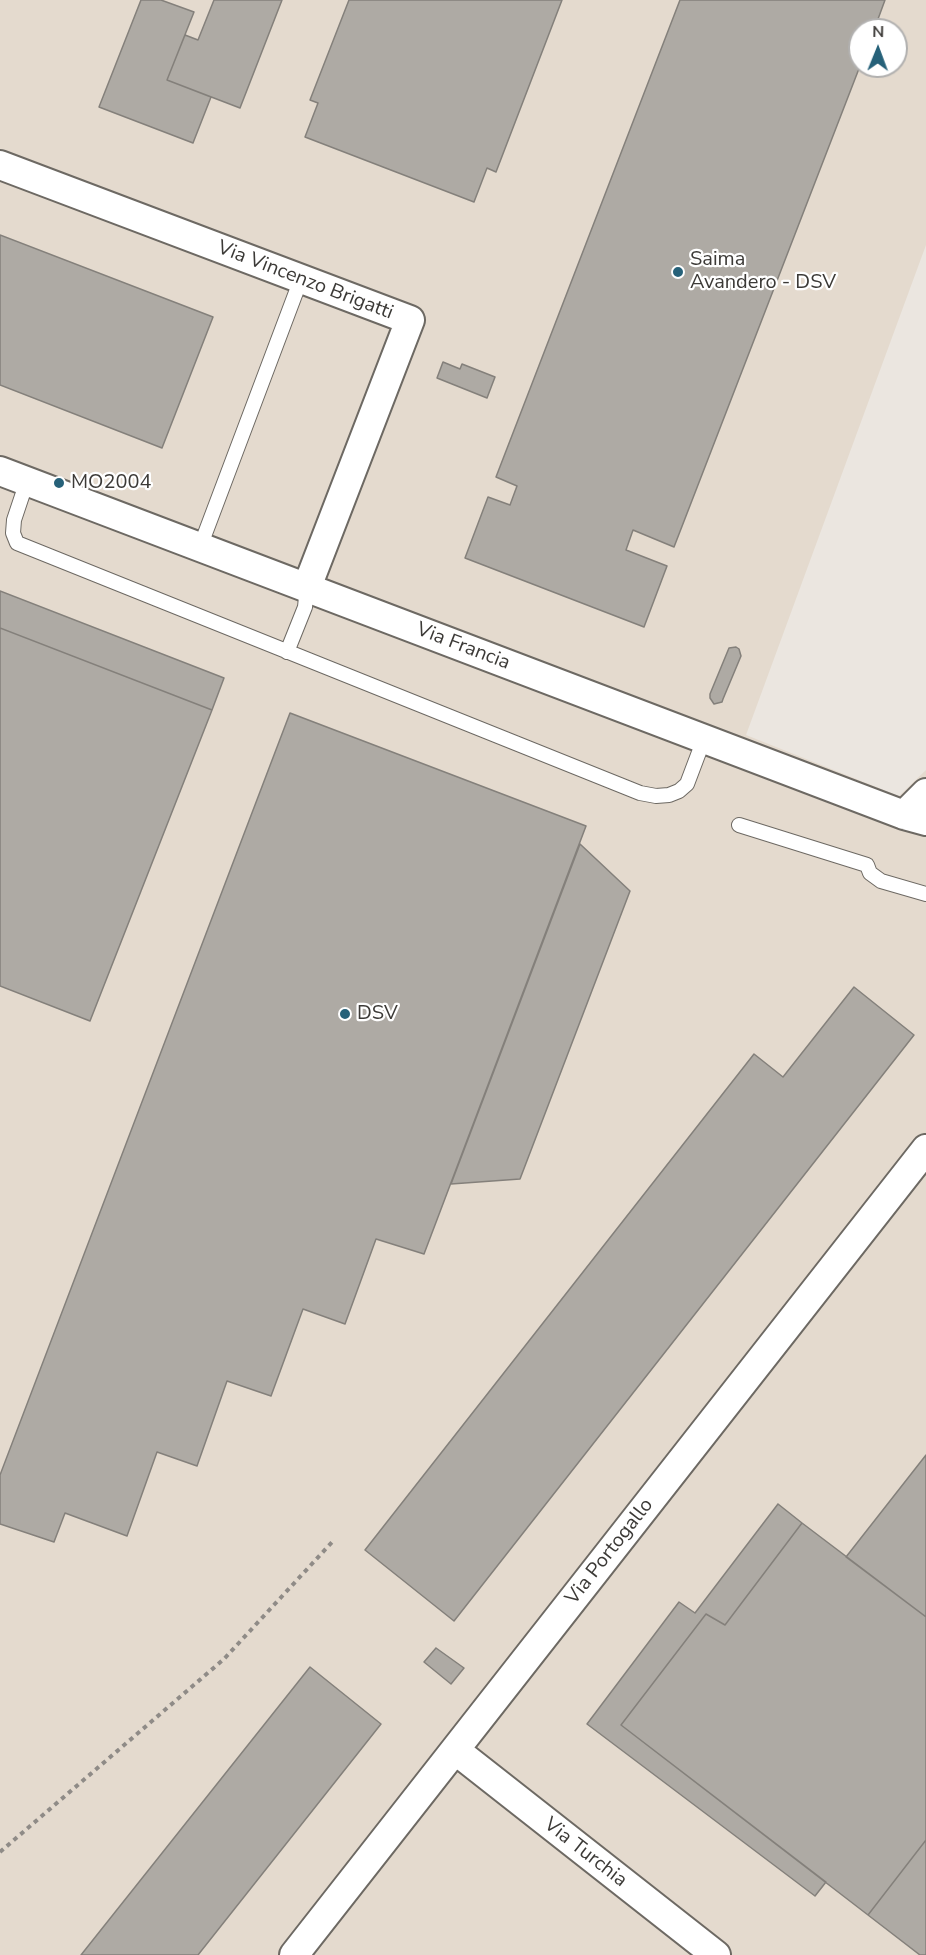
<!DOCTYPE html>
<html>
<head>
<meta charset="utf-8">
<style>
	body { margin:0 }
	#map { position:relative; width:926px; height:1955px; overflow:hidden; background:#ebe6e0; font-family:"Nunito Sans",sans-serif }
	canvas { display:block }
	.north { position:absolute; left:848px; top:18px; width:60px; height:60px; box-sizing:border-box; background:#fff; border:2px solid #b1b0af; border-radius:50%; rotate:1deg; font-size:16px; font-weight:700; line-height:24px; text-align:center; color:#3c3a37 }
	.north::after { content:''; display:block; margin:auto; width:21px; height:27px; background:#266179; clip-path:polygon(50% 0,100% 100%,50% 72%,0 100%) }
</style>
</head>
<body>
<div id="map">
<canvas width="926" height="1955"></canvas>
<div class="north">N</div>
</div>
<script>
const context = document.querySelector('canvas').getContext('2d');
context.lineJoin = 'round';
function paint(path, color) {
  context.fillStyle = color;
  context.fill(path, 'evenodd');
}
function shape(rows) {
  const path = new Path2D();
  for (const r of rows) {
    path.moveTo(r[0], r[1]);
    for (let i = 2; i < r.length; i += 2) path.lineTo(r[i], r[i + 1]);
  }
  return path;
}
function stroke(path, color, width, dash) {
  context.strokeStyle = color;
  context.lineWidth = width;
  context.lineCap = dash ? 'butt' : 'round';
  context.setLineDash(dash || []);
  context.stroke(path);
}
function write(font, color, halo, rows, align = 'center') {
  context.font = font + ' "Nunito Sans",sans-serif';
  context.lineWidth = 4.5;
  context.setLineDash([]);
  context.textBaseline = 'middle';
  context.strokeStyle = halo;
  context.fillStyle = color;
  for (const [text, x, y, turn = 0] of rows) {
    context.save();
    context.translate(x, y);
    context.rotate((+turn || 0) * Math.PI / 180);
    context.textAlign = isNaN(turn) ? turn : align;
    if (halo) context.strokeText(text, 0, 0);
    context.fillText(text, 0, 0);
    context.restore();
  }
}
const built = shape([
	[0,0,926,0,926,245,746,735,899,796,926,770,926,1955,0,1955],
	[860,30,896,30,896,66,860,66]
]);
const building = shape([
	[141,0,161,0,194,12,167,80,211,97,193,143,99,107,141,0],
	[214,0,282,0,240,108,167,80,185,35,198,40,214,0],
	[349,0,562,0,496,172,487,168,474,202,305,137,318,103,310,100,349,0],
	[680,0,885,0,874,30,860,30,860,66,674,547,633,530,626,550,667,566,644,627,465,558,488,497,510,505,517,486,496,477,680,0],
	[0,235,213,317,162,448,0,385,0,235],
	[443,362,460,369,462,364,495,377,487,398,437,378,443,362],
	[0,591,224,678,212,710,0,628,0,591],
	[0,628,212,710,90,1021,0,986,0,628],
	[736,647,739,649,741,656,723,699,722,702,714,704,710,698,710,694,729,648,736,647],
	[290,713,586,826,424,1254,376,1239,345,1324,303,1309,271,1396,227,1381,197,1466,157,1452,127,1536,65,1513,54,1542,0,1524,0,1475,290,713],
	[580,844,630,891,520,1179,451,1184,580,844],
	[854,987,914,1035,454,1621,365,1550,754,1054,783,1077,854,987],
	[926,1455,926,1617,846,1557,926,1455],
	[778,1504,802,1523,725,1625,706,1614,621,1725,826,1882,815,1896,587,1724,679,1602,695,1613,778,1504],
	[802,1523,926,1617,926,1840,868,1915,621,1725,706,1614,725,1625,802,1523],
	[436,1648,464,1668,451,1684,424,1662,436,1648],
	[310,1667,381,1724,198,1955,81,1955,310,1667],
	[926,1840,926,1955,920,1955,868,1915,926,1840]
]);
const path = shape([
	[0,1852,224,1659,334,1540]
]);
const service = shape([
	[27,481,14,520,13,533,17,543,640,793,656,796,669,795,679,791,687,784,704,739],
	[200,547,301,279],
	[287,652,305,607,307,587],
	[739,825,867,865,870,873,881,881,926,894]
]);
const minor = shape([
	[0,165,410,320,307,587],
	[0,471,904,815,926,821],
	[904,815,926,793],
	[455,1750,716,1955],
	[294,1955,926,1149]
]);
const markers = [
	[678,272,6,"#266179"],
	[59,483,6,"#266179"],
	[345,1014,6,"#266179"]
];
const poiNames = [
	["Saima",690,260],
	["Avandero - DSV",690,283],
	["MO2004",71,483],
	["DSV",357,1014]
];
const streetNames = [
	["Via Vincenzo Brigatti",305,281,21],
	["Via Francia",463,647,21],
	["Via Portogallo",610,1552,-52],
	["Via Turchia",585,1853,38]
];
paint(built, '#e4dace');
paint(building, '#aeaaa4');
stroke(building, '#84807b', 1.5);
stroke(service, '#6d6963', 16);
stroke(minor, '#6d6963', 32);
stroke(path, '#8f8b87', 4, [4.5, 4.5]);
stroke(service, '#fff', 14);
stroke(minor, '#fff', 28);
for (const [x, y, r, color] of markers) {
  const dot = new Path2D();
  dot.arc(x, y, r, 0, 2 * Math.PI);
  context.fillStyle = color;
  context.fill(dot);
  stroke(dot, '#fff', 2);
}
write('20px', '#3c3a37', '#fff', poiNames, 'left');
write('20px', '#3c3a37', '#fff', streetNames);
</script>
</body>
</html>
